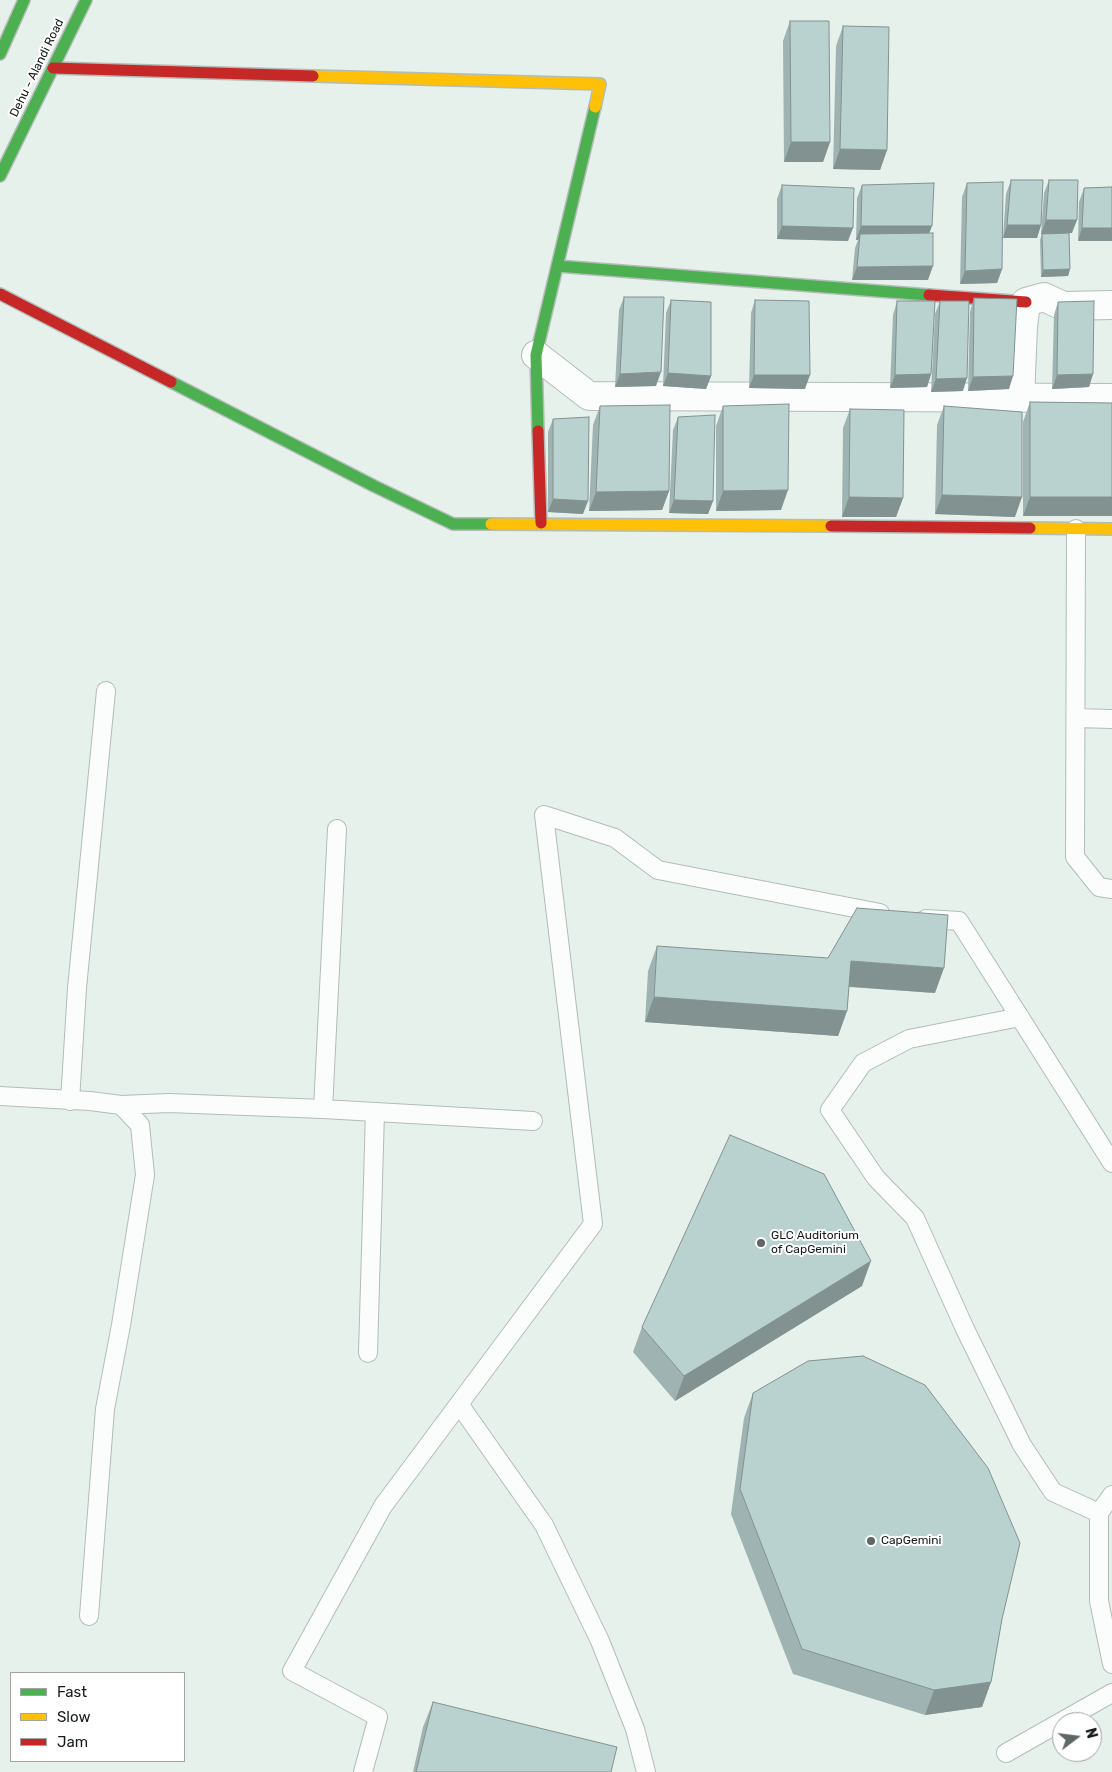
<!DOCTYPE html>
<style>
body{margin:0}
#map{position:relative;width:1112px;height:1772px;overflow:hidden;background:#e6f1ec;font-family:Rubik,sans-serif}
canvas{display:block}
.legend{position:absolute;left:10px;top:1672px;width:175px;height:90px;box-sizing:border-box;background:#fff;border:1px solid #a1a4a3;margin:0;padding:6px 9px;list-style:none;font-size:15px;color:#151c19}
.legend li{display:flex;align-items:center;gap:10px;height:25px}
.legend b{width:25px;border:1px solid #a1a4a3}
.north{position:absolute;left:1052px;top:1712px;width:50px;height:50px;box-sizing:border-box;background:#fff;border:1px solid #a1a4a3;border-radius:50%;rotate:75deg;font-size:14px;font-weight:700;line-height:20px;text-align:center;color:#151c19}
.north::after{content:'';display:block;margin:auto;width:18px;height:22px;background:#5e6763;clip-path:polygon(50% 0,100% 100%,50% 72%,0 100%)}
</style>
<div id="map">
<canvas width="1112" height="1772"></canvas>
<ul class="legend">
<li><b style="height:6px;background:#4caf50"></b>Fast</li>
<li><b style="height:6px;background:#ffc107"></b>Slow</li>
<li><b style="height:6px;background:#c62828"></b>Jam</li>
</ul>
<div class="north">N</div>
</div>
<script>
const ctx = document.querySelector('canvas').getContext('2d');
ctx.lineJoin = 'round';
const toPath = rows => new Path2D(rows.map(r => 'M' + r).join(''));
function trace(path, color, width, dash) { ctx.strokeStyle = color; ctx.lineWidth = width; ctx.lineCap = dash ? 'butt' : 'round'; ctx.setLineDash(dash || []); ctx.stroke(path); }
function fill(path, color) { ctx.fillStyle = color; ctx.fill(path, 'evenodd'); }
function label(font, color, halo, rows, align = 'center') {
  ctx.font = font + ' Rubik,sans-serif'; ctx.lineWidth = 4; ctx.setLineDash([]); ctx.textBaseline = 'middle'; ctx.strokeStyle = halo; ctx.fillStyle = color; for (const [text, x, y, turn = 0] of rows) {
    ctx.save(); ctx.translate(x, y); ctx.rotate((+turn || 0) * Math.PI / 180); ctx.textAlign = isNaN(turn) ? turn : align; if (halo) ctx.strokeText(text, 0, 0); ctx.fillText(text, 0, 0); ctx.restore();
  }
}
const lane = toPath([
 [1076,529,1075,857,1099,887,1112,889],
 [1076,718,1112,719],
 [926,919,959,921,1112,1163],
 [1020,1017,909,1039,863,1063,830,1110,876,1178,915,1218,965,1329,1022,1445,1053,1492,1099,1513],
 [0,1096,90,1101,121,1105,140,1125,145,1175,121,1325,105,1409,89,1616],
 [70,1101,77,988,106,691],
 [121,1105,169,1103,323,1109,533,1121],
 [323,1109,337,829],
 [368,1353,375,1112],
 [459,1404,544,1525,600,1641,635,1729,646,1772],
 [1112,1495,1099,1513,1099,1601,1112,1664],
 [1006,1753,1112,1693],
 [363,1772,378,1717,292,1671,383,1506,593,1224,544,815,615,838,658,870,880,913]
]);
const street = toPath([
 [536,355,589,396,1112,398],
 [1020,398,1023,327,1026,302,1044,297,1063,306,1112,305]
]);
const fast = toPath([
 [0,54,24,0],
 [0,176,86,0],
 [557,266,929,295],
 [171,382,374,486,453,524,491,524],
 [538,431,536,355,595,107]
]);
const slow = toPath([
 [313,76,600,84,595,107],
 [491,524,831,526],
 [1030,528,1112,529]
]);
const jam = toPath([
 [53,68,313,76],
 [0,294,171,382],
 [929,295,1026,302],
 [538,431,541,523],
 [831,526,1030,528]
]);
trace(lane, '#b3bcb8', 20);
trace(street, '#b3bcb8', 30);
trace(fast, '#b3bcb8', 14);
trace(slow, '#b3bcb8', 14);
trace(jam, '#b3bcb8', 14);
trace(lane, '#fbfdfc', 18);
trace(street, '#fbfdfc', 28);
trace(fast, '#4caf50', 11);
trace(slow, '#ffc107', 11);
trace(jam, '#c62828', 11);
fill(toPath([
 [790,21,830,142,823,162,784,162,783,41],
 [843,26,887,150,880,170,833,169,836,46],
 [1011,180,1041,225,1037,238,1003,238,1006,194],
 [1049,180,1072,233,1069,233,1070,269,1068,276,1041,277,1040,240,1042,234,1045,234,1041,234,1044,193],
 [967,183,1002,269,997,283,960,284,962,197],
 [782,185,848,241,777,239,777,199],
 [862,185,929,233,928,280,852,280,855,248,858,240,856,240,857,198],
 [1112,187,1078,241,1079,202,1084,188],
 [624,297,656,386,615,387,619,310],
 [974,298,1009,389,968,391,970,312],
 [671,300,711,376,706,389,663,386,666,313],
 [755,300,805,389,749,388,751,313],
 [897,301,931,374,927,387,890,388,893,315],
 [940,301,963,391,931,392,935,314],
 [1058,302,1093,374,1089,387,1052,389,1054,315],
 [1030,402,1112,403,1023,516,1023,422],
 [600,406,669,491,662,510,589,511,593,425],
 [723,406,781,510,716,511,716,426],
 [944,406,1015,517,935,514,937,425],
 [850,409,903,498,896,517,842,517,843,428],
 [678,417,713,501,708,514,669,513,673,430],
 [553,419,583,514,548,512,548,432],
 [657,946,935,993,849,987,847,1011,838,1036,645,1022,648,971],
 [862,1286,675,1401,633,1352,642,1327],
 [753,1393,1002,1619,991,1682,982,1707,925,1715,793,1674,731,1514,744,1418],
 [433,1702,611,1772,413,1772,423,1727]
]), '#9fb4b2');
fill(toPath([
 [791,142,830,142,823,162,784,162],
 [840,149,887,150,880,170,833,169],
 [1046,220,1077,220,1072,233,1041,234],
 [1007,225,1041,225,1037,238,1003,238],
 [782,226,853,228,848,241,777,239],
 [861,226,932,226,927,239,860,234,858,240,856,240],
 [1082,228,1112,228,1112,241,1078,241],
 [933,266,928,280,852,280,857,267],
 [1002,269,997,283,960,284,965,271],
 [1070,269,1068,276,1041,277,1043,270],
 [661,372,656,386,615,387,620,374],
 [668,373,711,376,706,389,663,386],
 [931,374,927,387,890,388,895,375],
 [1093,374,1089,387,1052,389,1057,375],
 [754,375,810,375,805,389,749,388],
 [1013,376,1009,389,968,391,973,377],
 [967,378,963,391,931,392,936,379],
 [788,490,781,510,716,511,723,491],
 [669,491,662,510,589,511,596,492],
 [942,495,1022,497,1015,517,935,514],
 [849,497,903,498,896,517,842,517],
 [1030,497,1112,497,1112,516,1023,516],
 [553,499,588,501,583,514,548,512],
 [674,500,713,501,708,514,669,513],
 [851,961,944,968,935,993,841,986],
 [654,997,847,1011,838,1036,645,1022],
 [871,1261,862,1286,675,1401,684,1376],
 [991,1682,982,1707,925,1715,934,1690]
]), '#829291');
const building = toPath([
 [790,21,829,21,830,142,791,142,790,21],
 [843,26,889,27,887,150,840,149,843,26],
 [1011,180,1043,180,1041,225,1007,225,1011,180],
 [1049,180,1078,180,1077,220,1046,220,1049,180],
 [1003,182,1002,269,965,271,967,183,1003,182],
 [934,183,932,226,861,226,862,185,934,183],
 [782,185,854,188,853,228,782,226,782,185],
 [1112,187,1112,228,1082,228,1084,188,1112,187],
 [933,233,933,266,857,267,860,234,933,233],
 [1069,233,1070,269,1043,270,1042,234,1069,233],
 [624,297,664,297,661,372,620,374,624,297],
 [974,298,1017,299,1013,376,973,377,974,298],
 [671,300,711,302,711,376,668,373,671,300],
 [755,300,809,301,810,375,754,375,755,300],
 [897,301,935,301,931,374,895,375,897,301],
 [940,301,969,301,967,378,936,379,940,301],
 [1094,301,1093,374,1057,375,1058,302,1094,301],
 [1030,402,1112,403,1112,497,1030,497,1030,402],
 [789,404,788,490,723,491,723,406,789,404],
 [670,405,669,491,596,492,600,406,670,405],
 [944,406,1022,412,1022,497,942,495,944,406],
 [850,409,904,410,903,498,849,497,850,409],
 [715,415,713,501,674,500,678,417,715,415],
 [589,417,588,501,553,499,553,419,589,417],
 [857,908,948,915,944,968,851,961,847,1011,654,997,657,946,828,958,857,908],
 [730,1135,824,1174,871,1261,684,1376,642,1327,730,1135],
 [863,1356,925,1385,988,1468,1020,1543,1002,1619,991,1682,934,1690,802,1649,740,1489,753,1393,808,1361,863,1356],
 [433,1702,617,1747,611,1772,416,1772,433,1702]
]);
fill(building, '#b9d1cf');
trace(building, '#829291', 1);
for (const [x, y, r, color] of [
 [761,1243,5,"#5e6763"],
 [871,1541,5,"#5e6763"]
]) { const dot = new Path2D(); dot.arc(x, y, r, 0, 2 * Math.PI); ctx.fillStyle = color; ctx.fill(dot); trace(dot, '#fff', 2); }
label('12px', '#151c19', '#fff', [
 ["Dehu - Alandi Road",37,68,-64]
]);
label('12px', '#151c19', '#fff', [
 ["GLC Auditorium",771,1236],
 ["of CapGemini",771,1250],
 ["CapGemini",881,1541]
], 'left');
</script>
